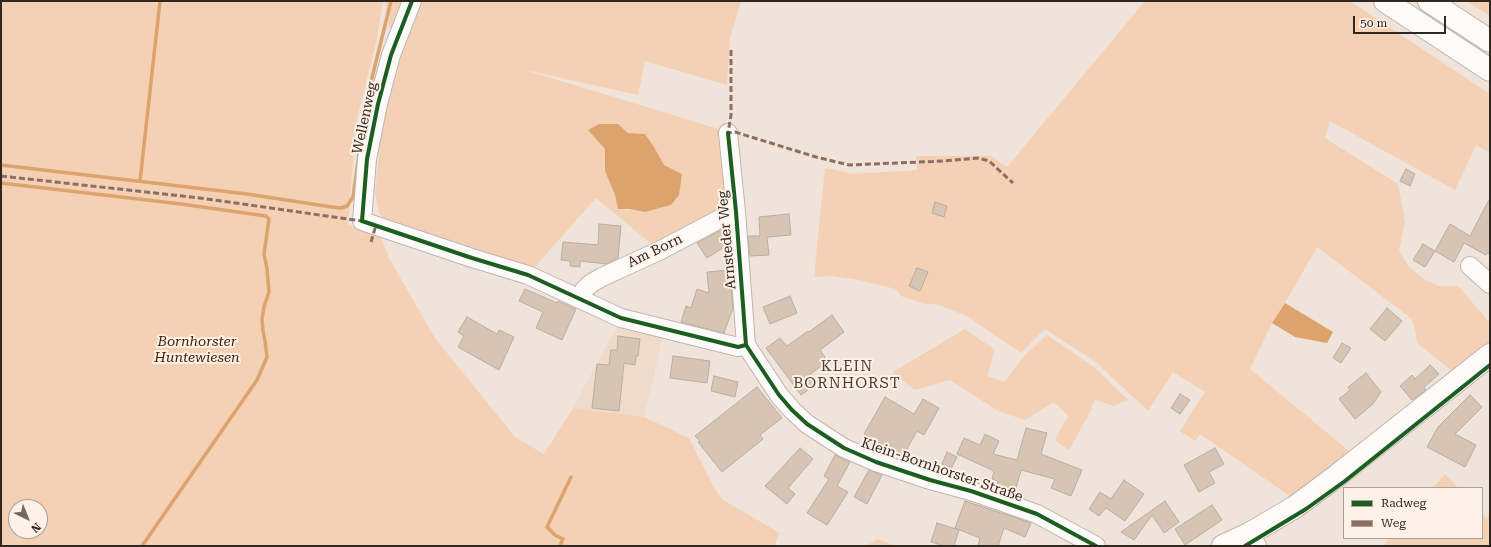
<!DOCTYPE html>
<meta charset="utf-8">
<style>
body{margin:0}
#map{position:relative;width:1491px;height:547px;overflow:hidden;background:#efe3da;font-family:"Roboto Serif",serif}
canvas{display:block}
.frame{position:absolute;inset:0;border:2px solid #2f2720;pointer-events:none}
.legend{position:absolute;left:1343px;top:487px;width:140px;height:52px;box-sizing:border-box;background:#fef1e7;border:1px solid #aba097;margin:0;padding:5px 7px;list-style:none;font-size:12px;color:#2f2720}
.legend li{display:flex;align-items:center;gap:8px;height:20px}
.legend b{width:20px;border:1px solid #aba097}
.north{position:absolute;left:8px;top:499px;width:40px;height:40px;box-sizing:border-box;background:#fef1e7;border:1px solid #aba097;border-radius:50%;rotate:137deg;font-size:11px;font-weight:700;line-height:16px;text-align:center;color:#2f2720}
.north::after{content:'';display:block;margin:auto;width:14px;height:18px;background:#726961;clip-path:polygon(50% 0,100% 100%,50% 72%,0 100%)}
.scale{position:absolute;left:1353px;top:16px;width:93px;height:18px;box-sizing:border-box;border:2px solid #2f2720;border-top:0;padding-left:5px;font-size:12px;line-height:14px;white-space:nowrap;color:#2f2720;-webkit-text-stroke:3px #fef1e7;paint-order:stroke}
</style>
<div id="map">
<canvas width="1491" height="547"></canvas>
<div class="frame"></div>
<ul class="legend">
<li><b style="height:5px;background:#1b5e20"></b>Radweg</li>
<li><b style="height:5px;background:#8d6e63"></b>Weg</li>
</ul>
<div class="north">N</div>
<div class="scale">50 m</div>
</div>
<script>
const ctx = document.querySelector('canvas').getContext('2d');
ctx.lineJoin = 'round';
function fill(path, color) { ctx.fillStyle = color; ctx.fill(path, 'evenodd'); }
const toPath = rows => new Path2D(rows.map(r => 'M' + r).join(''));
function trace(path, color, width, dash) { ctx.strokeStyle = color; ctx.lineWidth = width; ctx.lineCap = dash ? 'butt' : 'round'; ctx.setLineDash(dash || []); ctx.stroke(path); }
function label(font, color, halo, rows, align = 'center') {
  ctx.font = font + ' "Roboto Serif",serif'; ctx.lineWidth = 4; ctx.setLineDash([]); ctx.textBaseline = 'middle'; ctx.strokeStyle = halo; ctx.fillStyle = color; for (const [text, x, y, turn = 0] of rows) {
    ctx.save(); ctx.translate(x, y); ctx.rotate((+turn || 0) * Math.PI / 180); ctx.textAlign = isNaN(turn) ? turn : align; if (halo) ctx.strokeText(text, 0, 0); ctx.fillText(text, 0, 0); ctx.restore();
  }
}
fill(toPath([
 [618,324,663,335,644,417,573,408]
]), '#f0dbcb');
fill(toPath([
 [1,1,383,1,377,39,356,123,348,225,378,232,391,262,435,338,515,437,544,454,573,408,644,417,689,438,714,488,723,500,780,533,774,546,1,546],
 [16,507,40,507,40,531,16,531],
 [385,1,405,1,394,29,389,27],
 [419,1,741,1,730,38,727,85,645,61,638,95,522,69,725,131,731,209,655,247,596,198,530,272,386,222,379,213,375,192,382,124,398,64],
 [618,124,628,133,645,134,654,147,664,165,682,174,671,205,645,212,618,209,615,195,605,171,605,149,588,130],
 [1145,1,1350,1,1490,94,1490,153,1476,145,1455,190,1330,121,1325,138,1398,184,1405,222,1399,250,1408,266,1422,278,1439,286,1458,286,1490,323,1490,346,1456,374,1418,344,1412,319,1317,247,1285,303,1272,323,1250,369,1354,455,1294,499,1200,434,1195,441,1180,431,1205,392,1173,372,1148,411,1096,362,1045,329,1021,353,967,316,936,304,925,304,901,296,896,289,854,279,831,276,814,277,825,168,853,174,917,170,916,156,991,156,1007,167],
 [1466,1,1490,1,1490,16],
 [965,329,995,350,987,376,1005,382,1023,357,1047,335,1094,367,1128,400,1114,406,1095,400,1089,414,1069,450,1055,440,1068,416,1054,402,1025,420,998,411,950,380,914,390,893,372],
 [1445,474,1458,488,1433,488],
 [1482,513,1486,518,1490,514,1490,546,1383,546,1390,538,1482,538],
 [878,539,895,546,866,546]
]), '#f4d1b4');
fill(toPath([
 [599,124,618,124,628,133,645,134,654,147,664,165,682,174,679,195,671,205,645,212,629,209,618,209,615,195,605,171,605,149,588,130],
 [1285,303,1333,332,1327,343,1295,337,1272,323]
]), '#dca36d');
trace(toPath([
 [1,165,247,194,332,207,341,208,347,206,353,197,367,98,391,1],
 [140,181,160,1],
 [1,183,181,204,266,216,269,219,264,254,267,269,269,292,264,307,262,319,263,331,265,341,267,357,257,380,142,546],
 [560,546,563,539,555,535,547,527,571,477]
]), '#dca36d', 3.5);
const building = toPath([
 [1406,169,1415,174,1410,186,1400,181,1406,169],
 [1490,198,1490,254,1487,253,1486,255,1464,243,1454,262,1435,251,1450,224,1470,236,1490,198],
 [935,202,947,206,944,217,932,213,935,202],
 [789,214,791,235,767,237,769,255,750,256,748,236,760,236,759,217,789,214],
 [599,224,621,226,618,258,606,264,580,261,580,267,570,266,570,261,561,260,563,242,598,245,599,224],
 [725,228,727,232,728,245,707,258,697,243,725,228],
 [1423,244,1435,251,1425,267,1413,260,1423,244],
 [917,268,928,272,920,291,909,286,917,268],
 [730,270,733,308,724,333,681,322,686,306,691,308,697,289,709,293,707,272,730,270],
 [525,289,557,303,558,301,576,309,562,340,536,328,543,312,519,301,525,289],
 [790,296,797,313,770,324,763,307,790,296],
 [1387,308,1402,321,1385,341,1370,329,1387,308],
 [832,315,844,332,820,350,825,357,821,361,824,364,808,376,815,385,801,395,766,348,780,338,787,346,808,331,809,332,832,315],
 [467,317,497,334,499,330,514,337,499,370,458,347,464,336,458,332,467,317],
 [618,336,640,339,638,356,636,356,635,365,624,363,619,411,592,408,597,364,609,365,611,350,617,350,618,336],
 [1342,343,1351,348,1341,363,1333,358,1342,343],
 [673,356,710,361,707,383,670,378,673,356],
 [1430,365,1439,374,1424,387,1426,390,1412,400,1400,386,1412,375,1415,379,1430,365],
 [1366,373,1381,392,1373,404,1355,419,1339,399,1350,390,1348,387,1366,373],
 [714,376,738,382,735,397,711,391,714,376],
 [757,387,782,418,760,435,763,439,722,472,698,442,700,441,695,436,757,387],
 [1180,394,1190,400,1180,414,1171,408,1180,394],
 [1470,395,1482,407,1455,434,1476,445,1465,467,1427,447,1438,427,1470,395],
 [885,397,914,414,923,399,939,408,924,435,917,431,903,456,864,434,885,397],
 [1026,428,1047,433,1041,454,1082,470,1071,496,1051,488,1055,479,1021,470,1014,495,996,488,998,481,992,479,994,471,957,454,964,438,980,445,985,434,999,441,993,454,1017,460,1026,428],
 [800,448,813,459,788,488,795,494,787,504,765,486,800,448],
 [1215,448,1224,464,1209,472,1215,483,1199,492,1184,465,1215,448],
 [947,452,957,457,951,469,942,464,947,452],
 [835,455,850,462,837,486,848,492,827,525,807,513,829,479,824,476,835,455],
 [869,470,882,475,867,504,854,497,869,470],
 [1124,480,1144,494,1125,521,1106,508,1099,516,1089,509,1100,492,1111,499,1124,480],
 [965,501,1031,523,1025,537,1004,528,998,546,978,546,980,538,955,528,965,501],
 [1165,501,1179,522,1164,533,1152,515,1134,540,1121,532,1165,501],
 [1212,505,1222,520,1185,545,1175,529,1212,505],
 [937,523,959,530,954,546,945,546,931,542,937,523]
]);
fill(building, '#d8c4b2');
trace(building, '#b7aea6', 1);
const minor = toPath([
 [412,1,391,55,378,104,367,159,362,221,472,258,528,275,621,318,738,347,746,345],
 [728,133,736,212,746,345,779,395,792,410,807,424,844,448,876,462,930,480,971,491,1037,514,1096,546],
 [1470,266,1490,284],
 [580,298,584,290,590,284,602,277,659,251,731,213,736,212],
 [1249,534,1257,546]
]);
const major = toPath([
 [1223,546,1249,534,1295,507,1338,475,1490,355]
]);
const highway = toPath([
 [1385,1,1490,70],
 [1429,1,1490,41]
]);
trace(minor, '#beb5ad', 20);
trace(major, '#beb5ad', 24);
trace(highway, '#beb5ad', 24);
trace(minor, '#fdfbf9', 18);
trace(major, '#fdfbf9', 22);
trace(highway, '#fdfbf9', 22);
trace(toPath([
 [731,50,731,115,728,133,735,132,816,157,849,165,944,161,978,158,989,161,1013,183],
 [1,176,200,198,362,221],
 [371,242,376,225]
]), '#8d6e63', 3, [6, 3]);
trace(toPath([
 [412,1,391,55,378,104,367,159,362,221,472,258,528,275,621,318,738,347,746,345],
 [728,133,736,212,746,345,779,395,792,410,807,424,844,448,876,462,930,480,971,491,1037,514,1096,546],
 [1245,546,1306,509,1345,481,1490,365]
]), '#1b5e20', 4);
label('14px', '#2f2720', '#fef1e7', [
 ["Wellenweg",365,118,-78],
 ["Arnsteder Weg",727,240,-95],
 ["Am Born",655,251,-26],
 ["Klein-Bornhorster Straße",942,470,19]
]);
label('italic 14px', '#422304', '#fef1e7', [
 ["Bornhorster",197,342],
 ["Huntewiesen",197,358]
]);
ctx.letterSpacing = '1px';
label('15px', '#503f31', '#fef1e7', [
 ["KLEIN",847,367],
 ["BORNHORST",847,384]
]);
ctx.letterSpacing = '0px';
</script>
